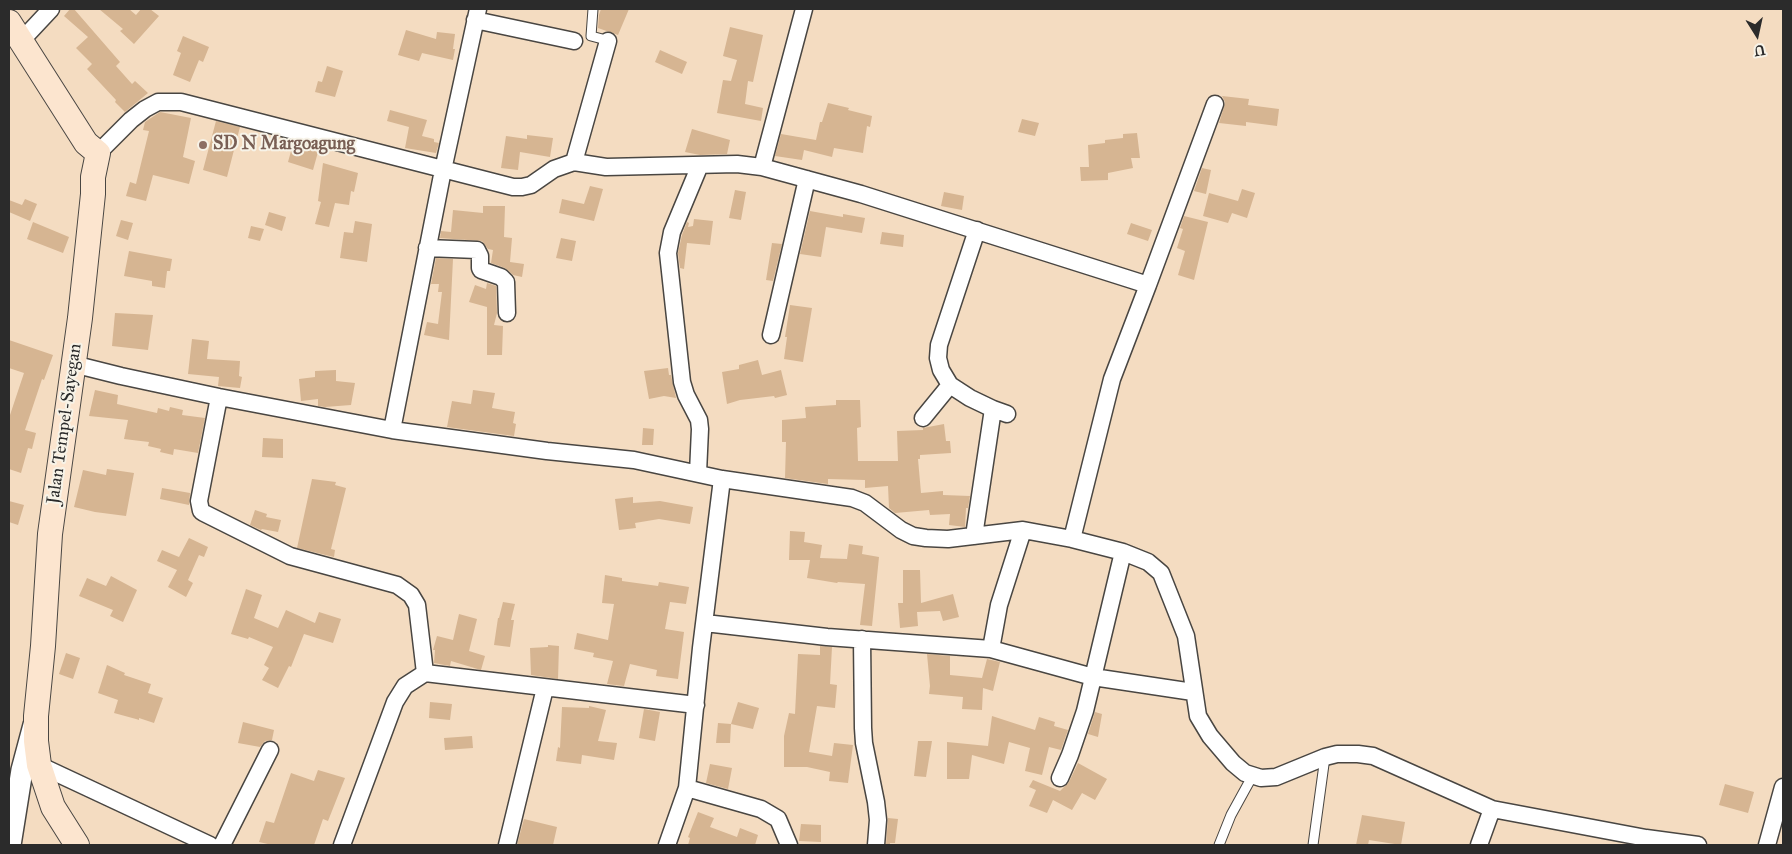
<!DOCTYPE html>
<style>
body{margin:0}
#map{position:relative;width:1792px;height:854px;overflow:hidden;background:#f4dcc1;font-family:"IM FELL Great Primer",serif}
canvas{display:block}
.frame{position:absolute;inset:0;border:10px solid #2b2b2b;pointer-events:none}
.north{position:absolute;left:1732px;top:10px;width:50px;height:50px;-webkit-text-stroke:4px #f7f3e8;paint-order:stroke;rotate:170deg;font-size:14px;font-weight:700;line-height:20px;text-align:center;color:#2b2b2b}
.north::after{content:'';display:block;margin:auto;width:18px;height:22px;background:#2b2b2b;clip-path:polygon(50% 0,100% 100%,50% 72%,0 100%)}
</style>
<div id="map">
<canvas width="1792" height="854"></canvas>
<div class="frame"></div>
<div class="north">U</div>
</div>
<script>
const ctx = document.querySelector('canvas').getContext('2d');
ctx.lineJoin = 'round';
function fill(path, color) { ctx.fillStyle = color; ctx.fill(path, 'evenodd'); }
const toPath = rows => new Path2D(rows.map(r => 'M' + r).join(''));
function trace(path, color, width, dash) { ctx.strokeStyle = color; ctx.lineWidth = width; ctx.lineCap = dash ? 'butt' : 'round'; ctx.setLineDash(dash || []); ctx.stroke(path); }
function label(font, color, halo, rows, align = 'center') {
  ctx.font = font + ' "IM FELL Great Primer",serif'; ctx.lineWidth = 4; ctx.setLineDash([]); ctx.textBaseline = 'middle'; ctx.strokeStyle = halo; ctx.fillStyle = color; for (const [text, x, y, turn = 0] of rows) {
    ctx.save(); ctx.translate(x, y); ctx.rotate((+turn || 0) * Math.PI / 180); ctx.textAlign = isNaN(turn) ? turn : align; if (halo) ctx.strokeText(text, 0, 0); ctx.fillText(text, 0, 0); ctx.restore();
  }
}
fill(toPath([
 [70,9,74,9,120,62,116,66,132,84,135,81,148,93,125,112,115,102,116,100,87,69,92,64,76,48,88,37,64,16],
 [99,9,129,9,136,15,141,9,150,9,159,16,134,44,120,31,123,29],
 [601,9,629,9,618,35,598,28,599,15],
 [730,27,763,35,753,82,748,81,745,104,763,108,761,121,717,113,723,80,731,81,737,60,723,56],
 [406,30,436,39,437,32,455,34,453,49,455,49,453,60,422,53,419,61,398,55],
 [183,36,209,47,203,62,199,60,190,82,173,75,181,53,177,51],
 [660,50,687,62,682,74,655,62],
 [327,66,343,71,335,97,315,92,318,81,322,82],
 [1222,96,1249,99,1248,105,1279,109,1277,126,1246,122,1246,126,1219,123,1224,107,1225,102],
 [828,103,849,108,848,110,872,116,870,127,867,126,863,153,834,148,832,157,804,150,802,160,775,156,781,134,816,140,820,122,822,122],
 [390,110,427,120,422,136,434,139,434,142,439,143,436,153,405,148,409,127,387,121],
 [160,112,191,118,183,157,195,161,189,184,153,175,146,201,126,196,130,182,136,184,149,131,143,130,145,122],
 [1022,119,1039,123,1035,136,1018,132],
 [216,121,240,127,227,177,203,170],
 [692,129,730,140,727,154,700,155,685,152],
 [1137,133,1140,158,1131,158,1133,168,1108,173,1108,180,1081,181,1080,167,1089,167,1088,145,1105,143,1105,140,1123,138,1123,134],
 [527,135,553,138,550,157,520,152,518,170,501,168,506,136,527,139],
 [293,144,318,152,313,170,288,162],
 [323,163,358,173,354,192,351,191,349,205,335,203,329,227,315,224,321,202,318,201],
 [1202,168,1211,170,1206,194,1194,191],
 [590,186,603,189,594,221,559,213,562,199,584,204],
 [1242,189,1255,193,1247,218,1232,213,1228,223,1203,216,1209,193,1238,201],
 [735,190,746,192,741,220,729,218],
 [944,192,964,196,962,210,941,206],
 [25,199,37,204,30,221,9,212,9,200,22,205],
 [483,206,505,206,504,237,512,238,510,262,524,264,522,277,513,275,505,268,491,263,493,250,488,249,482,241,440,238,441,231,451,232,453,210,483,213],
 [810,211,843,217,843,214,865,218,862,233,826,227,821,257,800,254],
 [269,212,286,217,282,231,265,225],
 [1184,216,1208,222,1194,280,1178,275,1185,251,1177,248,1183,229,1180,228],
 [694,219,713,221,710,245,687,243,684,269,680,268,678,253,682,235,687,222,689,223,688,227,693,226],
 [121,220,133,223,128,240,116,236],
 [355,221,372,224,367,262,340,258,344,232,353,233],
 [33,222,69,237,63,253,27,239],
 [1131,223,1152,230,1148,241,1127,234],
 [251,226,264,229,260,241,248,238],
 [882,232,904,235,903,247,880,244],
 [561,238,576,241,572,261,556,258],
 [772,243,782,244,773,281,766,280],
 [129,251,172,259,170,271,167,271,165,288,152,286,152,281,124,276],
 [436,258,453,259,449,340,424,335,427,322,438,324,442,292,438,292,439,284,431,284],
 [487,283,496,286,497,313,494,325,503,326,502,355,487,355,487,307,469,302,475,285,486,289],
 [790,305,812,308,803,362,784,359,787,337,785,337],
 [115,313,153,315,148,350,112,346],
 [192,339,209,341,207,359,240,361,239,376,242,377,240,388,218,386,219,377,188,374],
 [9,340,53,355,44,380,42,379,25,430,36,433,32,449,28,448,21,473,9,469,9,418,24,373,9,368],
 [758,360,762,375,781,370,787,395,775,398,774,396,740,400,727,404,722,372,739,369,739,365],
 [668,368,669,375,671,375,676,398,664,396,649,399,644,371],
 [336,370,336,381,355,383,351,405,325,407,318,406,318,399,301,401,299,379,315,377,315,371],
 [95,390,118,395,117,404,157,413,158,408,169,411,170,407,183,410,182,415,205,418,198,453,174,449,173,455,160,452,161,449,148,446,149,442,124,439,128,420,89,416],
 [473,390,495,393,492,408,515,412,513,423,516,424,514,436,447,427,452,401,471,404],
 [836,400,860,400,861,427,857,428,858,461,898,461,897,431,923,430,923,428,944,424,946,441,950,441,951,453,920,455,920,459,918,459,921,493,943,491,943,495,970,496,968,508,966,508,965,527,949,525,950,514,930,515,929,510,895,513,889,508,888,486,865,488,865,480,828,479,828,484,785,478,786,442,782,442,782,420,806,418,805,407,836,405],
 [643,428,654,429,653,445,642,445],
 [263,438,283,439,283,458,262,457],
 [107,469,134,473,126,516,95,512,74,507,83,470,106,475],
 [312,479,336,482,335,485,346,488,331,549,335,550,334,557,297,548],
 [162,488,190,493,189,505,160,499],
 [633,497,633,503,660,501,693,507,690,524,659,519,635,523,636,528,619,530,615,499],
 [9,501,24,505,18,525,9,522],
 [255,510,267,514,266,517,281,520,278,532,262,529,261,530,250,525],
 [790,531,805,532,804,542,822,545,820,558,847,559,849,544,863,546,862,554,879,557,872,626,860,625,865,584,838,582,837,583,807,578,810,560,789,560],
 [189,538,208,547,204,557,199,555,188,580,193,583,186,597,168,587,177,570,157,561,162,550,179,557],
 [903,570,920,570,921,603,953,594,959,617,943,621,940,611,917,612,918,626,900,628,898,603,903,603],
 [605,575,622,578,622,581,658,586,659,582,689,587,686,604,670,602,665,629,684,632,678,679,656,676,657,670,630,664,624,686,607,684,613,661,593,657,594,653,574,649,577,633,608,640,614,604,602,603],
 [111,576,137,590,123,622,110,616,113,610,79,596,87,578,106,586],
 [246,589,262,595,254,618,278,628,286,610,315,623,319,612,341,619,333,643,304,634,291,667,289,666,278,688,262,680,269,668,264,665,273,647,249,637,248,639,231,634],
 [503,602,515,604,511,620,514,620,510,647,494,645,498,618,499,618],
 [459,614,477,619,469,651,485,656,481,670,451,661,450,666,434,663,435,650,433,650,437,636,453,640],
 [548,645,559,646,558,679,531,675,530,648,548,647],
 [820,646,832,647,830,684,837,685,835,708,817,706,809,752,832,756,834,743,853,745,848,783,829,781,830,772,807,767,784,767,784,736,789,713,795,714,798,654,820,655],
 [66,653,80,658,73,679,59,674],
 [927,654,950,656,950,675,982,678,987,659,1000,662,993,691,983,688,982,710,962,709,963,697,929,694,930,686],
 [107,665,125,673,124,675,151,684,148,693,163,698,154,723,139,718,139,720,136,719,114,713,118,700,98,693],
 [430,702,452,704,450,720,429,718],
 [738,702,759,708,753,729,731,724],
 [589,706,606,710,598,741,617,743,614,760,582,755,581,764,556,761,558,747,560,748,562,707,589,708],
 [644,709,660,712,655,741,639,738],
 [1095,712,1102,714,1098,737,1088,734],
 [992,716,1035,730,1039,717,1055,722,1054,726,1068,730,1061,750,1049,747,1042,775,1025,771,1030,748,1009,742,1004,764,972,755,969,779,947,779,947,742,988,746],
 [243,722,274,730,272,740,265,741,260,747,238,743],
 [718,723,731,724,730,743,716,743],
 [472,736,473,748,445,750,444,738],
 [918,741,932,741,926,777,914,776],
 [1078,763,1107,779,1095,800,1082,793,1072,810,1053,800,1047,813,1029,806,1036,790,1029,787,1033,780,1060,791,1069,782],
 [710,764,732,768,728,789,706,783],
 [318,770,345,778,328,821,323,819,314,845,272,845,259,842,266,821,274,823,291,773,314,781],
 [1725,784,1754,792,1748,813,1719,805],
 [698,812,714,818,710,827,737,837,740,828,758,835,755,845,688,845,690,838,688,837],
 [1362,815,1405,822,1401,845,1369,840,1368,845,1356,845],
 [888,818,898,819,895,843,890,843,890,845,886,845],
 [524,819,557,827,553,845,517,845],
 [801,824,821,825,821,842,799,841]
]), '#d6b592');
const service = toPath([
 [593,9,591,36,610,41],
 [1219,845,1231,815,1253,775],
 [1313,845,1325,757]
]);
const minor = toPath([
 [804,9,762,167,861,194,1148,285,1112,379,1072,539],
 [475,20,574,41],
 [21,41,51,9],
 [98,153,131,120,145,109,158,102,181,102,513,187,522,187,531,185,554,169,574,162,606,167,737,164,762,167],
 [574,162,608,41],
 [427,248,477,250,480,256,480,268,481,270,501,277,506,282,507,313],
 [1148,285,1215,104],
 [771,335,807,179],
 [73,364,121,376,219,397,392,430,547,451,634,460,722,479,852,498,865,503,901,530,913,536,926,538,948,539,1023,530,1072,539,1123,552,1148,562,1161,573,1186,636,1198,716,1210,736,1233,763,1245,773,1261,778,1276,777,1325,757,1337,754,1358,754,1373,756,1492,809,1646,838,1698,845],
 [219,397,199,501,201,511,204,513,290,556,397,585,411,595,417,605,425,673],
 [993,409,1007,414],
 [923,418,950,385],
 [392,430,443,170,478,9],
 [698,473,700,429,699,420,686,395,682,382,668,253,672,232,700,165],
 [974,536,993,409,970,398,950,385,941,370,938,358,939,345,977,230],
 [705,623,827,637,991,649,1093,677,1193,692],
 [862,639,863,728,864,743,876,802,878,820,876,845],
 [991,649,999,605,1023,530],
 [39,765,210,845],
 [1060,778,1070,755,1085,711,1123,552],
 [687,788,761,809,778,819,789,845],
 [222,845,270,750],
 [342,845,395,702,405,686,425,673,696,705],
 [507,845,545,688],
 [667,845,687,788,701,648,722,479],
 [1479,845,1492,809],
 [1767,845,1783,787]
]);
const tertiary = toPath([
 [10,845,22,770,34,725]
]);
const secondary = toPath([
 [9,22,86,143,98,153,93,177,93,194,80,318,50,534,43,646,36,716,36,741,39,765,53,807,77,845]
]);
trace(service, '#494642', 11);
trace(minor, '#494642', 19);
trace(tertiary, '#494642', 24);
trace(secondary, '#494642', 26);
trace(service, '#fff', 9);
trace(minor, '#fff', 16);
trace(tertiary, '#fff', 21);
trace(secondary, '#fce5cf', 24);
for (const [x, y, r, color] of [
 [203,145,5,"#8d6e63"]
]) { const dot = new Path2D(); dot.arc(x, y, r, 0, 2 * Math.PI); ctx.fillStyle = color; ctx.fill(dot); trace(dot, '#f7f3e8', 2); }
label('bold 18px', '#785e54', '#f7f3e8', [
 ["SD N Margoagung",213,145]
], 'left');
label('18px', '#2b2b2b', '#f7f3e8', [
 ["Jalan Tempel-Sayegan",65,424,-82]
]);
</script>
